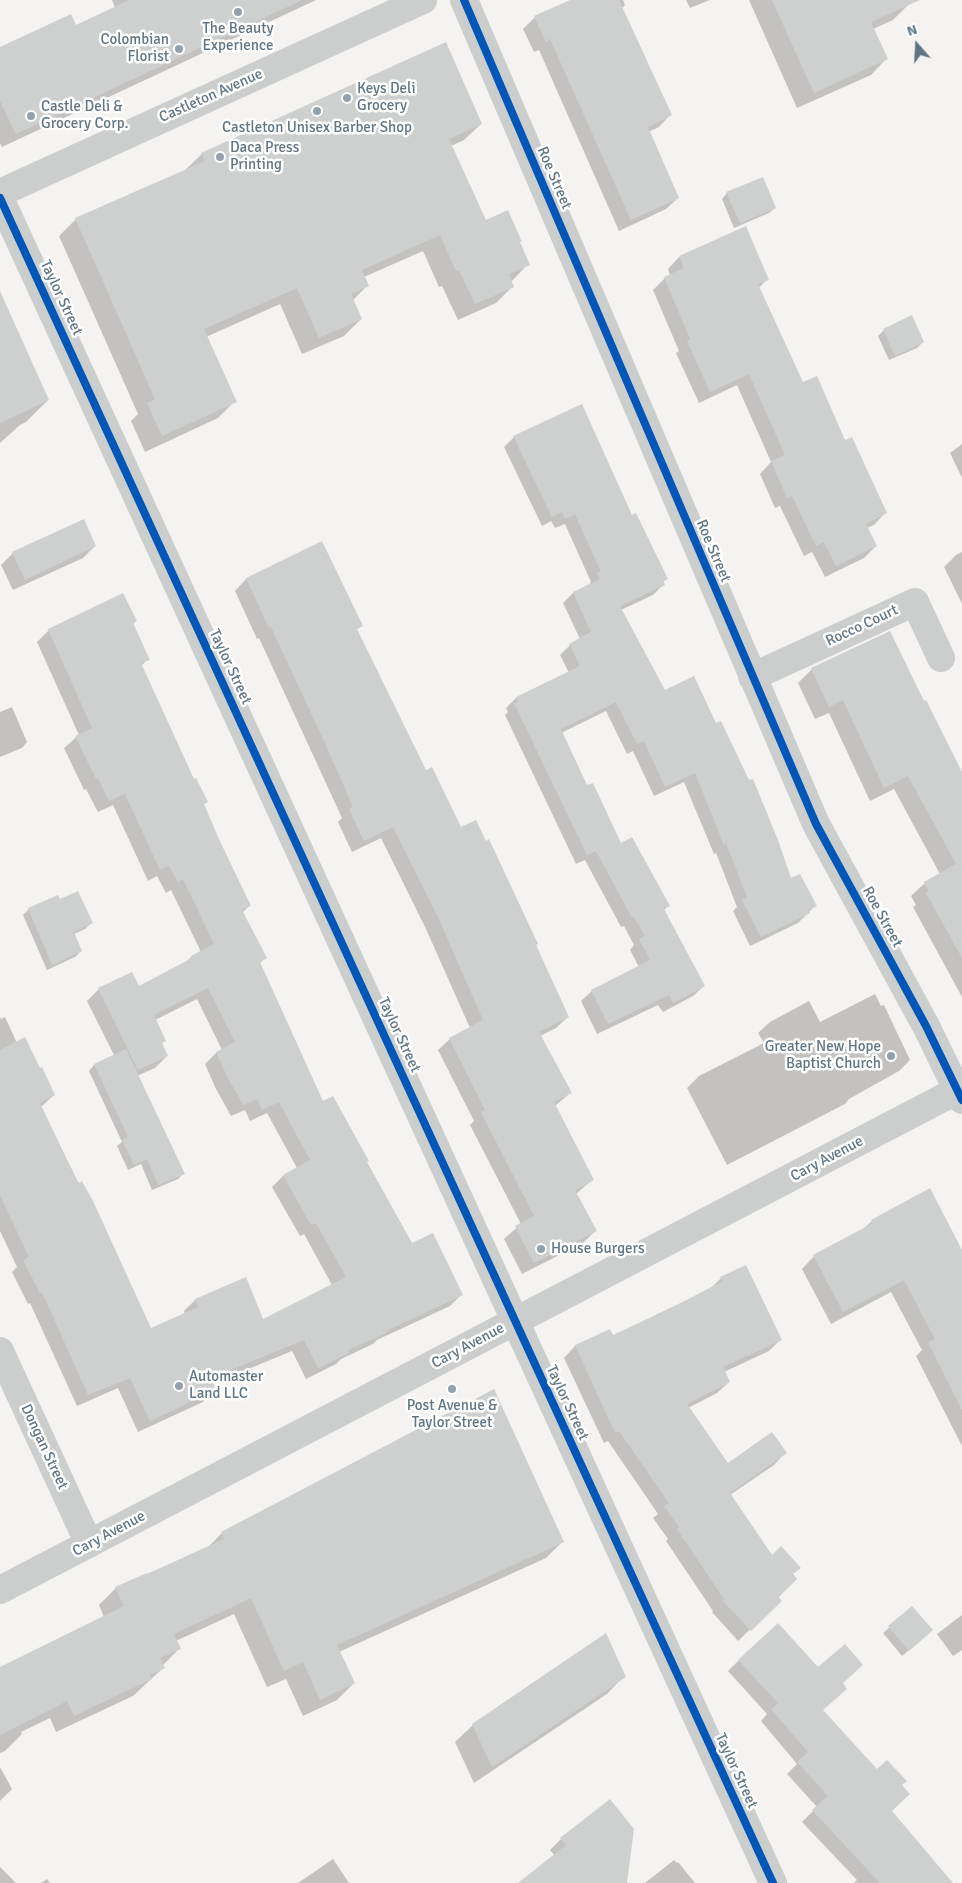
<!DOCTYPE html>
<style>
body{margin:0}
#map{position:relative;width:962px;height:1883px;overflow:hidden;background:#f4f3f1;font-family:Signika,sans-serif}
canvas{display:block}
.north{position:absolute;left:892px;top:20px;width:50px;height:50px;-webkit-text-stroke:4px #fff;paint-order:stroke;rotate:341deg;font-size:14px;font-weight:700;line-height:20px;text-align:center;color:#617583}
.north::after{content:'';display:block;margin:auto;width:18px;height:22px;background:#617583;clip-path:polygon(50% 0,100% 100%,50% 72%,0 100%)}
</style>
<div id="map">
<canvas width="962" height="1883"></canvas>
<div class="north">N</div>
</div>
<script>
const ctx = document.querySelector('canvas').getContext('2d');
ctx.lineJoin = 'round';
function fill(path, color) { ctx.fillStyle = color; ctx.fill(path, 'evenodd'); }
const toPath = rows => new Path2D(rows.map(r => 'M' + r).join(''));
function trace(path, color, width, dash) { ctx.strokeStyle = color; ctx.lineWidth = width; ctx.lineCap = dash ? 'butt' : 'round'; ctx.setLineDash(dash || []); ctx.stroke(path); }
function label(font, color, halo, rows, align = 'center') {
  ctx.font = font + ' Signika,sans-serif'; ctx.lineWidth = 5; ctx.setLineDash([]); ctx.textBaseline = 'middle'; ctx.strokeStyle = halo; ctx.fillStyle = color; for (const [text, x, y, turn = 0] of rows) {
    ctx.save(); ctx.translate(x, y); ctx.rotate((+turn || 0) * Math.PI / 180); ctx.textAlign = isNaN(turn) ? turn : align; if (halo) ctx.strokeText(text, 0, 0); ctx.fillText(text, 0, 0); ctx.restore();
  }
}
fill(toPath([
 [112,0,316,0,2,147,0,143,0,49,75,26,115,8],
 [573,0,623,0,625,5,622,8,670,115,659,127,648,132,678,198,666,209,619,231,539,50,534,52,523,29,535,17],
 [686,0,710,0,690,8],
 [749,0,907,0,909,4,893,20,873,29,887,58,871,75,797,108],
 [481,124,464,140,451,146,485,222,528,264,511,282,513,286,496,303,458,320,442,286,439,287,423,251,364,277,368,285,352,301,361,319,344,336,302,354,280,304,206,337,235,401,218,418,145,452,131,421,138,414,59,236,76,219,184,171,202,154],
 [727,193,775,208,769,213,734,228,722,199],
 [679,257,767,279,758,289,802,384,844,442,885,513,874,525,867,528,876,546,864,558,825,577,812,552,804,556,780,506,775,508,760,474,771,462,737,385,699,403,676,353,679,351,653,290,665,278,670,275,668,269],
 [0,294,48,400,26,422,20,425,0,443],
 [912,317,923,342,917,348,889,360,878,336,884,330],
 [514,437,631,516,666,579,662,583,663,585,653,595,621,610,664,692,791,880,815,906,798,923,750,946,733,911,737,907,716,853,714,854,684,782,654,796,633,751,627,754,606,711,561,733,586,787,621,844,668,906,663,911,704,986,693,996,663,1012,658,1005,597,1034,581,1001,592,991,639,967,630,950,634,945,624,926,621,927,585,860,576,864,505,715,508,712,506,708,516,698,569,673,560,655,570,645,580,639,563,603,573,593,588,586,591,582,565,524,555,528,551,521,542,526,504,447],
 [962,444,962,478,950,453],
 [322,543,361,626,356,630,425,772,535,945,568,1017,556,1028,540,1036,570,1093,555,1106,592,1180,576,1194,595,1231,583,1243,522,1274,504,1239,521,1224,470,1125,474,1121,438,1050,450,1039,470,1028,426,929,381,838,352,852,338,822,342,818,259,638,257,639,235,591,246,579],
 [95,546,83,558,13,590,1,565,13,553],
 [962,552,962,604,944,567,956,555],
 [136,621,132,625,148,659,141,666,194,781,206,802,203,805,217,838,250,905,242,913,265,958,259,964,323,1103,365,1162,412,1244,461,1295,450,1306,377,1340,373,1344,341,1359,336,1364,306,1379,292,1351,212,1384,215,1390,203,1402,138,1432,118,1388,77,1406,30,1303,28,1304,12,1272,17,1267,0,1231,0,1017,1,1019,5,1017,17,1043,54,1095,41,1107,151,1330,185,1314,184,1311,195,1300,262,1320,332,1285,304,1234,300,1236,272,1187,283,1176,297,1168,267,1113,250,1121,245,1110,231,1116,216,1089,205,1064,216,1053,222,1050,197,999,155,1020,164,1041,161,1044,167,1056,155,1068,137,1076,184,1173,178,1179,152,1190,141,1164,128,1170,117,1146,122,1142,89,1071,94,1065,114,1055,87,1001,99,989,138,988,184,964,191,957,201,952,171,890,166,893,157,876,148,881,113,805,98,812,86,789,84,790,64,748,79,735,37,642,49,630],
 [812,669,923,703,962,775,962,997,913,907,916,905,911,896,925,883,940,874,894,789,870,801,829,713,815,719,798,683],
 [12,707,27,742,22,748,0,757,0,712],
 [59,901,91,923,85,929,74,934,81,951,75,957,47,970,23,915,29,909],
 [875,994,881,1006,884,1005,910,1060,899,1071,849,1099,845,1104,727,1165,687,1088,699,1076,764,1043,758,1033,770,1022,809,1001,820,1022],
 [872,1221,962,1253,962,1446,916,1356,922,1350,891,1292,831,1324,802,1269,814,1256,862,1230],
 [721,1278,780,1340,769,1351,724,1372,729,1382,717,1393,688,1408,727,1465,785,1453,774,1465,730,1495,771,1556,792,1575,777,1597,780,1601,738,1641,712,1612,713,1611,666,1541,668,1539,653,1518,658,1514,608,1441,604,1443,564,1358,575,1346,610,1331,612,1336,710,1289],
 [222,1533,563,1541,546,1558,339,1652,354,1683,337,1700,303,1716,286,1679,267,1687,234,1614,176,1641,179,1649,162,1666,163,1668,133,1696,56,1732,50,1718,21,1732,22,1734,5,1751,0,1753,0,1669,104,1617,99,1605,116,1588,207,1548],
 [912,1608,926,1636,902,1656,883,1633],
 [962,1615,962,1650,953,1656,937,1634],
 [739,1660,818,1669,842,1684,822,1710,877,1770,900,1785,891,1812,939,1883,854,1883,857,1880,802,1822,817,1807,787,1774,797,1764,761,1721,767,1714,728,1671],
 [624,1676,607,1694,474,1783,455,1742,473,1725],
 [0,1767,12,1789,0,1801],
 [561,1839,626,1883,528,1883,555,1856,550,1850],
 [333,1859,349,1883,298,1883],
 [674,1860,677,1863,678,1862,695,1883,645,1883],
 [0,1867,16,1883,0,1883],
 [47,1879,50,1883,41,1883]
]), '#0003');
fill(toPath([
 [129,0,302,0,16,134,0,101,0,47,71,14,76,25],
 [570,0,619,0,672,115,648,127,679,198,631,220,550,39,546,42,534,16],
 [772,0,920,0,871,22,888,59,814,93],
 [446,42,482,124,449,139,486,220,508,210,522,242,520,242,530,265,509,274,514,287,475,304,459,270,456,271,440,235,362,270,369,286,351,294,362,319,319,338,297,288,204,329,237,402,162,436,147,403,155,399,75,218,205,161,201,153],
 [763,177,776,208,740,223,726,192],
 [746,226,769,280,758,284,803,382,817,376,845,440,852,437,887,513,866,524,877,546,836,566,824,542,816,546,792,496,787,498,771,461,785,455,749,374,710,392,687,341,690,339,664,277,684,268,679,256],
 [0,291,49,400,0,423],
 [912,315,924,342,895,356,883,329],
 [582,404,632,515,636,513,668,579,663,581,665,585,620,606,665,690,694,676,716,723,721,721,749,780,753,779,778,840,791,878,800,874,817,906,809,910,810,913,761,937,742,900,747,897,726,843,724,845,695,773,665,787,644,741,637,744,616,702,561,729,587,785,593,783,621,843,632,837,670,906,664,909,705,986,673,1003,669,995,608,1024,591,990,650,960,639,939,645,936,634,917,632,918,596,851,587,855,514,703,518,702,516,697,580,666,569,644,591,632,573,592,600,579,597,573,601,572,575,514,565,519,562,512,552,517,513,436],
 [84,519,96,546,25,580,12,552],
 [322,541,363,626,357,629,426,770,432,767,461,827,476,820,486,841,489,839,538,944,536,945,569,1017,539,1032,572,1093,554,1102,594,1180,575,1190,597,1231,534,1263,515,1226,534,1216,481,1112,485,1110,449,1038,483,1020,438,917,393,827,364,841,349,809,353,807,325,743,271,627,269,628,246,578],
 [123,593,137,621,133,623,150,660,141,663,194,779,196,778,208,802,204,804,218,837,251,906,242,910,267,958,260,962,323,1101,333,1096,369,1161,367,1162,412,1243,433,1233,463,1295,386,1331,386,1333,348,1350,349,1353,318,1368,304,1340,211,1378,216,1390,150,1421,130,1378,88,1395,42,1292,40,1293,23,1260,29,1257,0,1195,0,1050,25,1037,40,1068,42,1067,55,1095,40,1103,78,1183,82,1181,93,1201,151,1328,198,1307,195,1299,246,1277,263,1319,346,1277,316,1223,311,1225,283,1175,310,1160,279,1102,262,1110,257,1099,243,1105,228,1078,216,1052,235,1042,208,988,154,1015,166,1041,162,1043,168,1056,138,1070,98,988,132,972,139,986,192,958,191,956,214,944,183,879,178,882,169,866,160,870,125,794,109,801,98,778,96,779,75,736,92,728,48,629],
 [890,631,924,701,926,700,962,772,962,958,926,893,929,891,924,882,956,864,908,776,884,788,843,700,829,707,811,668],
 [78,891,93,923,74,932,82,951,52,965,28,908,58,895,60,899],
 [126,1049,185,1174,158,1185,147,1159,134,1165,122,1140,128,1137,94,1064],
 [930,1188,962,1250,962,1410,928,1342,935,1339,904,1280,843,1312,813,1255,873,1223,871,1220],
 [746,1265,782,1340,723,1367,730,1382,687,1404,728,1463,772,1432,787,1453,730,1493,772,1555,781,1546,801,1568,793,1574,797,1579,779,1597,782,1601,751,1631,722,1600,724,1599,677,1529,679,1527,664,1506,669,1503,619,1431,615,1433,575,1345,610,1329,613,1335,656,1315,656,1316,723,1281,720,1277],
 [494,1389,564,1542,337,1645,355,1683,320,1700,303,1662,284,1671,251,1598,174,1634,181,1649,160,1658,165,1668,150,1675,152,1679,74,1716,67,1701,0,1735,0,1667,124,1606,115,1587,147,1573,147,1574,224,1539,221,1532],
 [912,1606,933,1630,909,1651,888,1626],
 [778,1623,818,1667,845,1644,863,1665,843,1683,847,1689,823,1710,877,1769,887,1760,907,1781,902,1785,910,1794,892,1811,953,1883,880,1883,812,1810,828,1796,797,1762,808,1752,771,1709,778,1703,738,1660],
 [606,1633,626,1677,492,1767,472,1724],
 [610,1799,634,1829,627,1883,518,1883,566,1845,560,1838]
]), '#cecfcf');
trace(toPath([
 [464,0,816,824,926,1026,962,1100],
 [0,193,423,0],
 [0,198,773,1883],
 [752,677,915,602,941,658],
 [0,1351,89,1544],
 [0,1590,962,1088]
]), '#cccece', 28);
trace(toPath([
 [464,0,816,824,926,1026,962,1100],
 [0,198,773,1883]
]), '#0057b8', 8);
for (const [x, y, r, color] of [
 [238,12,5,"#94a1aa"],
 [179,49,5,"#94a1aa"],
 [347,98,5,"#94a1aa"],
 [317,111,5,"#94a1aa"],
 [31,116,5,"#94a1aa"],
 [220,157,5,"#94a1aa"],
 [891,1056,5,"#94a1aa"],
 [541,1249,5,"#94a1aa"],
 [179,1386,5,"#94a1aa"],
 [452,1389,5,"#94a1aa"]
]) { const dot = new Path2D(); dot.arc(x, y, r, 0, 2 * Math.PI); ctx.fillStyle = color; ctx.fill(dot); trace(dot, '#fff', 2); }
label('15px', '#617583', '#fff', [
 ["The Beauty",238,29,"center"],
 ["Experience",238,46,"center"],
 ["Colombian",169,40,"right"],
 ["Florist",169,57,"right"],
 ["Keys Deli",357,89],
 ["Grocery",357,106],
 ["Castle Deli &",41,107],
 ["Grocery Corp.",41,124],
 ["Castleton Unisex Barber Shop",317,128,"center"],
 ["Daca Press",230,148],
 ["Printing",230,165],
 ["Greater New Hope",881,1047,"right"],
 ["Baptist Church",881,1064,"right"],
 ["House Burgers",551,1249],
 ["Automaster",189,1377],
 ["Land LLC",189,1394],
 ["Post Avenue &",452,1406,"center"],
 ["Taylor Street",452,1423,"center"]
], 'left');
label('15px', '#617583', '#fff', [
 ["Castleton Avenue",211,96,-24],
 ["Roe Street",554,178,67],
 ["Taylor Street",61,298,65],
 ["Roe Street",713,551,67],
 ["Rocco Court",862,626,-25],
 ["Taylor Street",230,667,65],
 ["Roe Street",882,917,61],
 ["Taylor Street",399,1035,65],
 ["Cary Avenue",827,1159,-28],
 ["Cary Avenue",468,1346,-28],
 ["Taylor Street",567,1403,65],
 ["Dongan Street",44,1447,65],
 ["Cary Avenue",109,1534,-28],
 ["Taylor Street",736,1771,65]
]);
</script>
